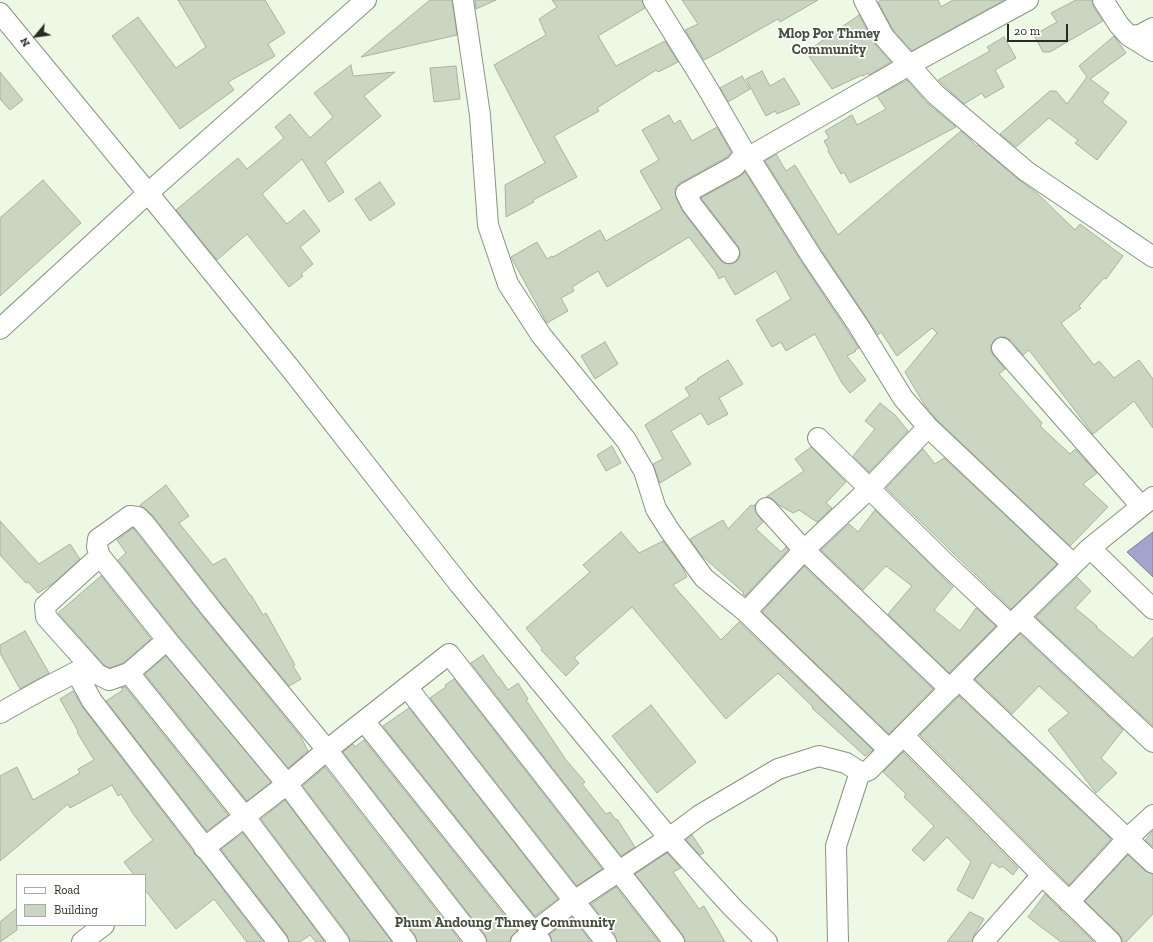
<!DOCTYPE html>
<style>
body{margin:0}
#map{position:relative;width:1153px;height:942px;overflow:hidden;background:#edf9e5;font-family:"Zilla Slab",serif}
canvas{display:block}
.legend{position:absolute;left:16px;top:874px;width:130px;height:52px;box-sizing:border-box;background:#fff;border:1px solid #a9aba8;margin:0;padding:5px 7px;list-style:none;font-size:12px;color:#282c25}
.legend li{display:flex;align-items:center;gap:8px;height:20px}
.legend b{width:20px;border:1px solid #a9aba8}
.north{position:absolute;left:16px;top:16px;width:40px;height:40px;-webkit-text-stroke:3px #fff;paint-order:stroke;rotate:241deg;font-size:11px;font-weight:700;line-height:16px;text-align:center;color:#282c25}
.north::after{content:'';display:block;margin:auto;width:14px;height:18px;background:#282c25;clip-path:polygon(50% 0,100% 100%,50% 72%,0 100%)}
.scale{position:absolute;left:1007px;top:24px;width:61px;height:18px;box-sizing:border-box;border:2px solid #282c25;border-top:0;padding-left:5px;font-size:12px;line-height:14px;white-space:nowrap;color:#282c25;-webkit-text-stroke:3px #fff;paint-order:stroke}
</style>
<div id="map">
<canvas width="1153" height="942"></canvas>
<ul class="legend">
<li><b style="height:5px;background:#fff"></b>Road</li>
<li><b style="height:11px;background:#cad5c2"></b>Building</li>
</ul>
<div class="north">N</div>
<div class="scale">20 m</div>
</div>
<script>
const ctx = document.querySelector('canvas').getContext('2d');
ctx.lineJoin = 'round';
function fill(path, color) { ctx.fillStyle = color; ctx.fill(path, 'evenodd'); }
const toPath = rows => new Path2D(rows.map(r => 'M' + r).join(''));
function trace(path, color, width, dash) { ctx.strokeStyle = color; ctx.lineWidth = width; ctx.lineCap = dash ? 'butt' : 'round'; ctx.setLineDash(dash || []); ctx.stroke(path); }
function label(font, color, halo, rows, align = 'center') {
  ctx.font = font + ' "Zilla Slab",serif'; ctx.lineWidth = 3.5; ctx.setLineDash([]); ctx.textBaseline = 'middle'; ctx.strokeStyle = halo; ctx.fillStyle = color; for (const [text, x, y, turn = 0] of rows) {
    ctx.save(); ctx.translate(x, y); ctx.rotate((+turn || 0) * Math.PI / 180); ctx.textAlign = isNaN(turn) ? turn : align; if (halo) ctx.strokeText(text, 0, 0); ctx.fillText(text, 0, 0); ctx.restore();
  }
}
const water = toPath([
 [1153,532,1153,577,1127,552,1153,532]
]);
fill(water, '#a4a3ce');
trace(water, '#7f7f9b', 1);
const building = toPath([
 [178,0,265,0,285,33,268,44,275,56,228,82,234,90,180,129,112,36,138,17,176,68,206,47,178,0],
 [430,0,452,0,457,35,361,57,430,0],
 [475,0,496,0,476,9,475,0],
 [552,0,642,0,645,8,598,36,616,66,665,41,678,62,658,72,656,70,597,108,599,111,554,136,577,177,533,200,534,202,506,217,505,185,545,163,494,65,546,35,539,19,557,7,552,0],
 [682,0,818,0,780,22,778,19,723,50,704,60,685,30,698,24,682,0],
 [881,0,938,0,941,7,953,0,1004,0,912,51,893,30,878,2,881,0],
 [1076,0,1092,0,1093,6,1103,21,1050,52,1043,52,1034,35,1057,22,1051,13,1076,0],
 [859,15,874,43,891,62,869,75,868,73,863,76,862,75,832,89,806,52,859,15],
 [1114,36,1126,53,1090,79,1109,93,1102,102,1127,122,1097,160,1075,143,1078,140,1049,118,1016,147,1000,134,1050,91,1056,91,1067,104,1087,77,1079,66,1114,36],
 [1004,37,1016,58,995,70,1004,87,985,98,982,93,964,104,938,80,990,51,987,47,1004,37],
 [351,65,353,76,395,72,364,96,381,116,325,162,344,192,329,202,302,159,262,194,287,224,304,210,320,231,300,247,313,264,301,274,303,276,289,287,247,234,217,260,176,210,238,158,247,169,284,138,275,127,290,114,310,138,333,117,314,93,351,65],
 [456,66,460,99,434,102,430,68,456,66],
 [762,71,770,86,784,78,800,104,777,114,775,111,766,116,746,79,762,71],
 [0,72,23,100,10,110,0,99,0,72],
 [742,76,750,89,728,102,720,88,742,76],
 [907,80,927,103,956,127,850,183,844,172,841,174,828,151,829,150,824,141,829,138,825,131,852,115,857,125,886,109,877,96,907,80],
 [669,115,674,124,680,120,692,141,717,127,731,152,727,157,680,183,676,187,675,192,676,198,683,212,720,260,724,263,730,264,736,262,740,257,740,251,738,246,701,198,741,176,745,172,802,263,859,348,855,350,856,351,847,356,866,380,850,393,842,383,815,334,786,351,781,342,772,347,756,320,791,299,776,271,735,295,724,276,719,279,715,271,689,237,607,287,598,271,572,287,574,291,561,298,568,311,547,323,511,257,537,242,547,259,552,256,553,257,600,230,606,241,662,209,640,171,659,160,642,130,669,115],
 [961,131,970,139,976,146,978,145,1019,180,1037,193,1075,230,1080,224,1123,256,1106,279,1104,278,1079,306,1081,308,1061,323,1094,365,1099,361,1114,378,1139,360,1153,379,1153,428,1134,401,1093,434,1029,350,1023,355,1011,340,1005,337,999,337,995,339,991,345,991,351,993,355,1005,369,999,374,1042,423,1040,426,1070,454,1075,449,1097,473,1083,484,1108,507,1070,546,936,419,924,404,905,372,937,333,932,328,897,356,881,332,878,335,822,251,765,161,776,154,786,171,795,165,838,235,961,131],
 [43,180,81,223,0,296,0,218,43,180],
 [380,182,395,204,370,221,355,199,380,182],
 [605,342,618,364,595,379,581,356,605,342],
 [728,360,743,384,719,398,728,414,708,425,701,413,671,431,691,464,660,483,653,464,663,459,645,425,690,396,685,388,698,380,697,379,728,360],
 [880,403,895,415,908,431,869,472,853,456,875,429,865,421,880,403],
 [612,446,621,463,606,471,597,455,612,446],
 [811,447,846,482,826,503,832,508,817,522,799,510,793,513,779,505,770,497,766,497,804,471,795,459,811,447],
 [923,449,935,464,944,458,1057,564,1011,609,886,488,923,449],
 [166,485,189,516,179,523,213,565,225,558,250,595,251,595,263,615,266,613,295,665,293,666,301,679,289,686,221,603,153,516,146,509,140,505,166,485],
 [755,504,755,511,763,522,756,529,781,552,786,547,788,550,745,596,743,594,744,593,701,555,690,539,723,520,728,529,751,505,753,506,755,504],
 [875,510,953,587,934,610,960,631,976,608,996,626,949,673,888,614,912,586,886,566,863,590,821,550,849,524,858,532,875,510],
 [0,521,39,564,70,544,80,559,55,582,38,593,28,582,26,583,0,555,0,521],
 [133,528,203,617,301,737,308,751,288,768,176,633,118,560,126,553,117,540,133,528],
 [621,532,639,553,663,541,683,568,687,577,673,585,721,640,739,622,873,750,865,756,812,708,813,707,778,673,726,719,632,607,574,658,579,663,566,676,541,650,542,648,526,628,590,572,583,565,621,532],
 [804,566,933,689,889,734,762,612,804,566],
 [101,576,151,639,123,663,110,668,104,665,58,613,101,576],
 [1077,577,1091,591,1075,608,1097,626,1096,627,1133,658,1153,637,1153,726,1036,617,1077,577],
 [25,631,49,673,20,689,0,653,0,645,25,631],
 [1020,634,1123,730,1101,758,1117,773,1096,793,1048,730,1069,713,1039,686,1012,714,975,679,1020,634],
 [483,655,498,677,499,677,508,690,518,683,528,699,526,700,566,760,585,782,582,784,606,814,610,812,616,820,617,819,635,847,621,856,471,663,483,655],
 [166,656,271,782,247,801,145,674,166,656],
 [454,679,602,869,577,886,430,698,446,687,445,685,454,679],
 [125,687,228,815,207,831,106,701,123,690,121,688,125,687],
 [73,691,83,708,193,851,195,855,199,858,263,942,247,942,214,899,176,929,145,890,145,875,134,875,124,862,153,840,134,815,121,794,118,796,112,785,70,808,68,804,0,861,0,776,17,767,33,800,80,773,78,769,94,760,77,732,78,731,74,724,60,699,73,691],
 [959,696,1111,839,1069,885,920,735,959,696],
 [651,705,696,762,657,793,612,736,651,705],
 [409,708,558,899,535,916,383,726,409,708],
 [364,740,517,931,511,937,510,942,487,942,485,935,343,752,353,744,355,747,364,740],
 [903,752,1018,868,1013,875,1002,866,1000,868,992,862,973,899,957,890,971,862,947,837,924,861,912,850,934,826,904,797,906,794,883,772,903,752],
 [325,767,461,942,417,942,415,935,303,786,325,767],
 [285,800,392,942,350,941,348,935,261,819,285,800],
 [1153,831,1153,847,1145,840,1153,831],
 [243,833,324,941,323,942,316,942,310,935,300,942,289,942,287,935,221,849,243,833],
 [692,835,704,853,700,855,686,840,692,835],
 [667,853,681,868,673,872,699,909,704,906,725,942,685,942,683,935,635,874,667,853],
 [1128,855,1145,871,1153,874,1153,914,1126,942,1122,942,1122,938,1119,934,1085,901,1128,855],
 [616,887,659,942,617,942,615,935,591,904,616,887],
 [1045,894,1061,910,1094,942,1061,942,1028,917,1045,894],
 [17,908,17,930,0,942,0,922,17,908],
 [970,912,984,919,974,935,972,942,947,942,970,912],
 [572,917,591,942,552,942,550,934,572,917]
]);
fill(building, '#cad5c2');
trace(building, '#a7b2a0', 1);
const minor = toPath([
 [463,0,480,115,488,225,508,284,541,335,626,440,644,471,656,509,670,531,704,578,746,612,888,749],
 [653,0,705,84,745,153,749,157,812,257,858,325,903,398,928,427,1073,564],
 [864,0,884,37,935,94,1026,171,1153,257],
 [1103,0,1119,25,1129,36,1140,35,1153,28],
 [0,13,148,193,290,368,460,585,669,838,732,907,767,942],
 [1129,36,1153,51],
 [749,157,909,65,1028,0],
 [729,253,692,205,686,193,735,166,745,153],
 [0,329,148,193,366,0],
 [1002,348,1141,506],
 [818,438,943,561,1012,626],
 [766,508,804,550,950,689],
 [1090,548,1153,609],
 [100,556,97,547,98,539,130,516,138,517,144,523,212,610,327,750,476,942],
 [746,612,804,550,869,489,928,427],
 [1019,617,1153,742],
 [167,640,129,673,109,680,97,674,46,617,45,606,100,556,167,640,287,784,406,942],
 [129,673,245,817,339,942],
 [959,680,1153,863],
 [407,687,606,942],
 [0,713,41,690,76,672,92,701,278,942],
 [364,721,541,942],
 [904,736,1042,875,1111,942],
 [204,848,287,784,327,750,449,654,674,942],
 [1069,902,1128,838,1153,815],
 [82,942,104,925],
 [521,942,574,901,669,838,700,815,778,769,819,756,846,763,860,772,864,772,869,770,1012,626,1019,617,1090,548,1153,497],
 [838,942,836,846,860,772],
 [983,942,1042,875]
]);
trace(minor, '#889381', 22);
trace(minor, '#fff', 20);
label('bold 14px', '#464f3f', '#fff', [
 ["Mlop Por Thmey",829,34],
 ["Community",829,50],
 ["Phum Andoung Thmey Community",505,923]
]);
</script>
